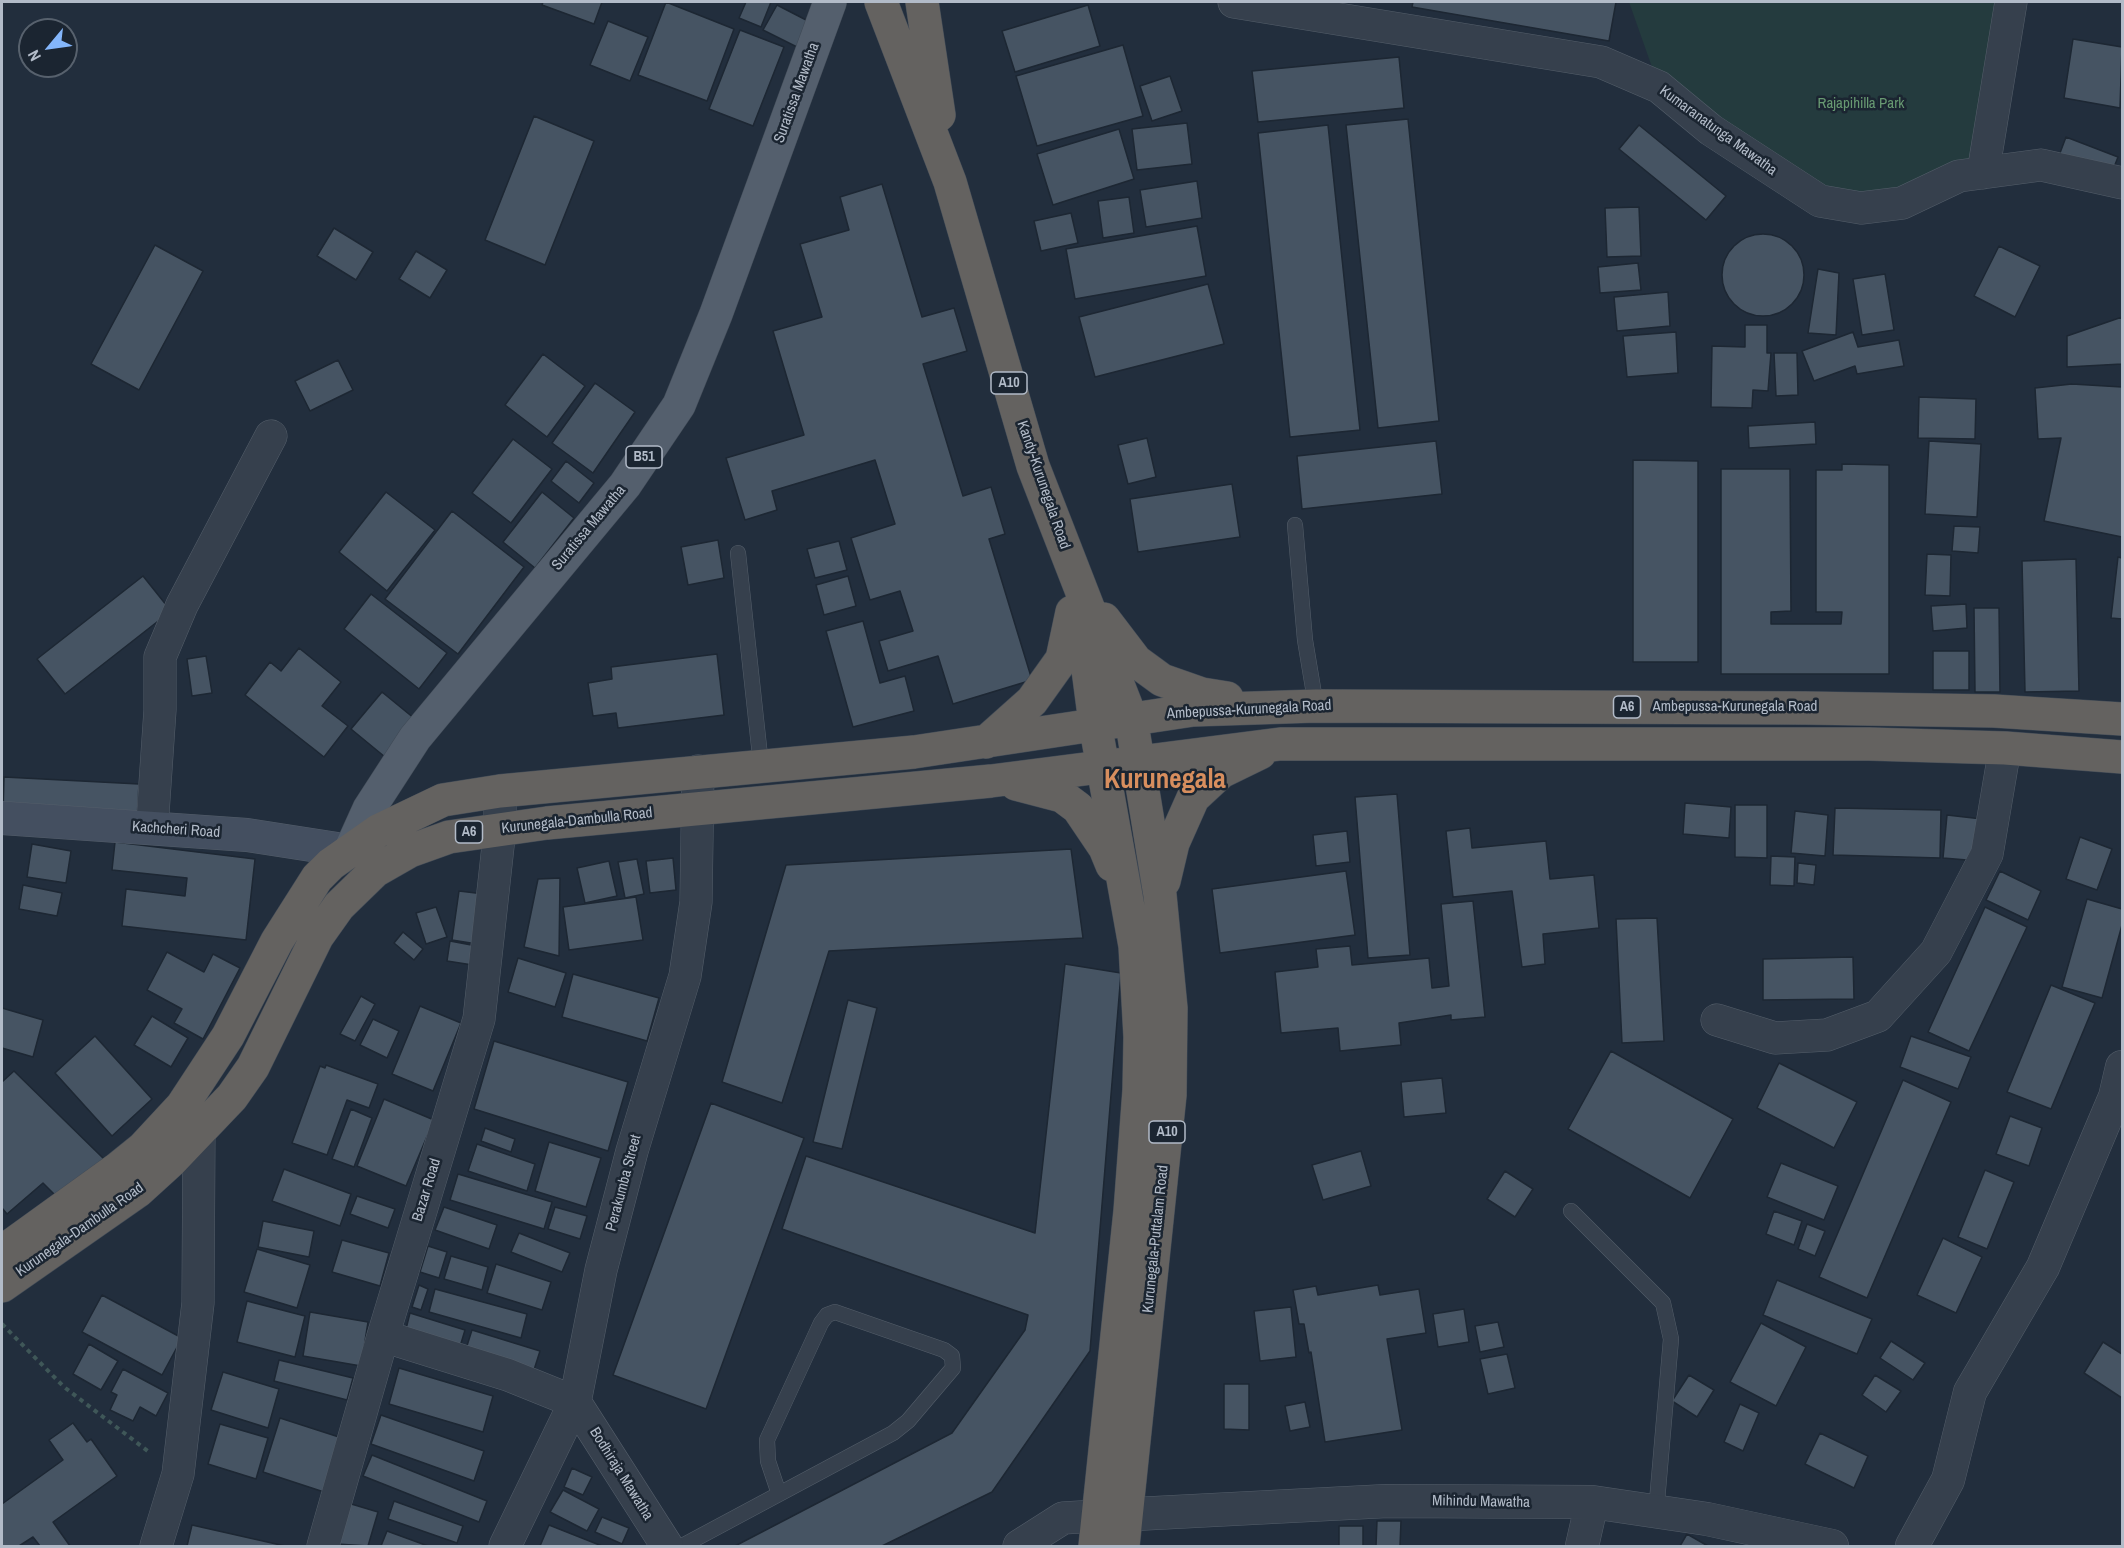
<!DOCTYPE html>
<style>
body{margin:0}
#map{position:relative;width:2124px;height:1548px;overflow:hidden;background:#222e3d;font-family:"Archivo Narrow",sans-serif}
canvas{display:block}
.frame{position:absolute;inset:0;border:3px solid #b2bbc8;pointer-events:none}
.north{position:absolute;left:18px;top:18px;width:60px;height:60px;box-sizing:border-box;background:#1b2531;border:2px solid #57616d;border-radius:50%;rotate:241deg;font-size:16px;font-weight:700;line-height:24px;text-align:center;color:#b2bbc8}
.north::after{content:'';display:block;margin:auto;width:21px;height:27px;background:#84b6fb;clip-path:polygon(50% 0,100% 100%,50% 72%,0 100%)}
</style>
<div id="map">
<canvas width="2124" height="1548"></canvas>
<div class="frame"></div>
<div class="north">N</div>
</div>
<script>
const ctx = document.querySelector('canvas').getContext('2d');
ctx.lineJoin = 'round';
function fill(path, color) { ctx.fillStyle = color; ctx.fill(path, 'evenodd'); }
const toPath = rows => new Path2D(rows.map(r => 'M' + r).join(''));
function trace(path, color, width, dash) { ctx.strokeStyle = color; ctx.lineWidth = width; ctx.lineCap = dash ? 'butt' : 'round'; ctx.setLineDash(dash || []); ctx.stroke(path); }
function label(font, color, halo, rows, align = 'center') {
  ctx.font = font + ' "Archivo Narrow",sans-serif'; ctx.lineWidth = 5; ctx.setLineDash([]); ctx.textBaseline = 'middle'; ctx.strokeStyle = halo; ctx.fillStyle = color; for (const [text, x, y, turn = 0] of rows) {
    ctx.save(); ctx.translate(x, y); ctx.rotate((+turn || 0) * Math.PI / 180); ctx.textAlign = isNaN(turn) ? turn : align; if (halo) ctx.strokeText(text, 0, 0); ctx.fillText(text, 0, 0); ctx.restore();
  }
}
fill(toPath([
 [1629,2,2011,2,1983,173,1861,208,1659,87]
]), '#243b3e');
const building = toPath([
 [543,2,602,2,594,24,542,5,543,2],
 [666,2,734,29,707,101,638,75,666,2],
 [746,2,771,2,761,27,739,18,746,2],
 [1413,2,1616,2,1609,41,1412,7,1413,2],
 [777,5,810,22,797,47,763,30,777,5],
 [1088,5,1100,46,1015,72,1002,31,1088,5],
 [608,21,648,37,630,81,590,65,608,21],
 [740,30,784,47,753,126,709,109,740,30],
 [2073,39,2122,47,2120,108,2064,98,2073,39],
 [1123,45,1143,116,1037,146,1016,76,1123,45],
 [1399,57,1404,108,1258,122,1252,71,1399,57],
 [1170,76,1182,111,1152,121,1140,86,1170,76],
 [534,116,594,141,545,265,485,240,534,116],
 [1408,119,1439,421,1378,428,1346,125,1408,119],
 [1187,123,1192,164,1137,170,1132,129,1187,123],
 [1328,125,1360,430,1290,437,1258,133,1328,125],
 [1639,125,1726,196,1706,220,1619,149,1639,125],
 [1119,129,1134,179,1053,205,1037,154,1119,129],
 [2066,137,2118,157,2109,180,2057,161,2066,137],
 [1197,181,1202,218,1146,227,1140,190,1197,181],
 [882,184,922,317,954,308,967,351,923,364,963,496,991,487,1005,534,989,539,1032,680,953,704,938,656,888,671,879,641,913,631,900,591,870,600,851,538,895,524,875,460,772,491,777,510,745,520,726,458,804,435,773,331,822,317,800,244,849,230,840,197,882,184],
 [1129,197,1134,233,1103,238,1098,201,1129,197],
 [1639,207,1641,256,1607,257,1605,208,1639,207],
 [1071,213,1078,243,1041,251,1034,221,1071,213],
 [1197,226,1206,276,1075,299,1066,249,1197,226],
 [334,228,373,252,356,280,317,256,334,228],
 '1722 275a41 41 0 1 1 82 0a41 41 0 1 1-82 0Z',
 [155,245,203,271,139,390,91,364,155,245],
 [1999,246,2040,266,2015,317,1974,296,1999,246],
 [416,251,447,270,430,298,399,279,416,251],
 [1638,263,1641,290,1600,293,1598,267,1638,263],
 [1818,269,1839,273,1836,335,1808,333,1818,269],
 [1885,274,1894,330,1862,335,1853,279,1885,274],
 [1208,284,1224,344,1095,377,1079,317,1208,284],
 [1668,292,1670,326,1617,331,1614,297,1668,292],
 [2122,317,2122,364,2067,367,2067,336,2122,317],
 [1745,325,1767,325,1767,353,1771,353,1768,391,1753,390,1752,408,1711,407,1712,346,1745,347,1745,325],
 [1676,332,1678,373,1627,377,1623,336,1676,332],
 [1853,332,1858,347,1899,340,1904,366,1857,374,1855,366,1814,381,1802,351,1853,332],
 [1774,353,1797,353,1798,395,1776,396,1774,353],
 [543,354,585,386,547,437,505,405,543,354],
 [338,360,353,390,310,411,295,381,338,360],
 [595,383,635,412,593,473,552,443,595,383],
 [2072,384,2122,387,2122,537,2044,521,2061,438,2038,439,2035,388,2072,384],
 [1919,397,1976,399,1975,439,1918,438,1919,397],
 [1815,422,1816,444,1749,448,1748,426,1815,422],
 [1147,438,1156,477,1128,484,1118,445,1147,438],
 [513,439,552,469,511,523,472,493,513,439],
 [1436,441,1442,494,1302,509,1297,456,1436,441],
 [1929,441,1981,444,1977,517,1925,514,1929,441],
 [1633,460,1698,461,1698,662,1633,662,1633,460],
 [566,461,594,483,579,503,551,481,566,461],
 [1842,464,1889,465,1889,674,1721,674,1721,469,1790,469,1791,611,1771,612,1771,624,1841,624,1842,612,1816,612,1816,470,1842,470,1842,464],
 [1232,484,1240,537,1138,552,1130,499,1232,484],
 [386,492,435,530,387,591,339,552,386,492],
 [542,492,574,518,535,568,503,542,542,492],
 [452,511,524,567,458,654,385,599,452,511],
 [1954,526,1980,527,1978,553,1952,551,1954,526],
 [718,540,724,578,688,585,681,547,718,540],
 [839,541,847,570,815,578,807,549,839,541],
 [1927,554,1951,555,1950,596,1925,595,1927,554],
 [2118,557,2122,558,2122,619,2111,618,2118,557],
 [2076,559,2079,691,2025,692,2022,561,2076,559],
 [143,576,171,611,65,694,37,659,143,576],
 [848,576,856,606,824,615,816,585,848,576],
 [371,594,447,653,419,689,344,629,371,594],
 [1966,604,1967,628,1933,631,1931,606,1966,604],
 [1974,608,1999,608,2000,692,1975,692,1974,608],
 [863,621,880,683,905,676,914,711,853,727,826,631,863,621],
 [299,648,341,682,322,706,348,726,324,757,245,695,270,662,281,671,299,648],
 [1933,651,1969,651,1969,690,1933,690,1933,651],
 [717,654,724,715,618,728,616,713,593,716,588,683,612,679,611,667,717,654],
 [206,656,212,693,192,696,187,659,206,656],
 [382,692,415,719,385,757,351,729,382,692],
 [4,777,139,784,137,820,3,814,4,777],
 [1397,794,1410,955,1368,958,1355,797,1397,794],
 [1685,803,1731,807,1729,838,1683,834,1685,803],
 [1735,805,1767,805,1767,858,1735,857,1735,805],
 [1835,808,1941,810,1940,858,1833,855,1835,808],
 [1795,811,1828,815,1825,856,1791,853,1795,811],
 [1947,815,1982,819,1979,861,1943,858,1947,815],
 [1470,828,1472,848,1546,841,1550,879,1594,875,1599,928,1543,934,1545,964,1522,967,1512,891,1453,897,1446,831,1470,828],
 [1347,831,1350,862,1316,866,1313,835,1347,831],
 [2080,837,2112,849,2097,890,2066,879,2080,837],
 [115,842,255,859,246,940,122,926,126,889,185,896,187,878,112,870,115,842],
 [32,844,71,851,66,883,27,877,32,844],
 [1071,849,1083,938,829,951,782,1103,722,1082,786,865,1071,849],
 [1771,856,1795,857,1794,886,1770,885,1771,856],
 [673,858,676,890,650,893,646,861,673,858],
 [637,859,644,894,625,898,618,862,637,859],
 [609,861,617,896,585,903,577,868,609,861],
 [1798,863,1816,865,1814,885,1797,883,1798,863],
 [1346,871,1355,935,1220,953,1212,889,1346,871],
 [2000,871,2041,891,2028,920,1986,900,2000,871],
 [560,878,559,956,524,947,538,879,560,878],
 [23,885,62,893,57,916,19,909,23,885],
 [459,891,484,894,477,944,452,940,459,891],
 [636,897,643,940,569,950,563,907,636,897],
 [2087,899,2122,909,2122,925,2102,998,2062,987,2087,899],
 [1473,901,1485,1017,1451,1020,1451,1015,1399,1023,1401,1045,1340,1051,1338,1028,1281,1033,1275,972,1318,967,1316,949,1350,946,1352,965,1429,958,1432,988,1449,986,1441,904,1473,901],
 [436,907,447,937,426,944,416,913,436,907],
 [1985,907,2027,927,1969,1051,1928,1032,1985,907],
 [1657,918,1664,1041,1622,1043,1616,919,1657,918],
 [403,932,423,949,414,960,394,943,403,932],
 [450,941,482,947,479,966,447,961,450,941],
 [167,952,204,972,213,954,240,968,203,1039,174,1023,182,1009,147,990,167,952],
 [1853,957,1854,999,1763,1000,1763,959,1853,957],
 [518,958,566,973,555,1007,508,992,518,958],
 [1065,964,1121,973,1090,1351,992,1492,882,1546,735,1546,952,1433,1025,1330,1028,1315,782,1229,806,1156,1035,1233,1065,964],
 [573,974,659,998,647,1041,562,1017,573,974],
 [2051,985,2095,1003,2051,1109,2007,1092,2051,985],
 [361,996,375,1004,355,1041,340,1034,361,996],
 [848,1000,877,1008,842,1149,813,1142,848,1000],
 [420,1006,461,1023,433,1091,392,1074,420,1006],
 [2,1008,43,1020,33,1057,2,1048,2,1008],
 [152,1016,188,1038,171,1067,134,1045,152,1016],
 [373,1019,399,1031,387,1058,360,1045,373,1019],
 [95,1036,152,1099,112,1136,55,1073,95,1036],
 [1911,1036,1971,1057,1958,1089,1900,1067,1911,1036],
 [494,1041,628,1082,608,1151,474,1109,494,1041],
 [1611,1051,1733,1119,1690,1198,1568,1129,1611,1051],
 [1779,1063,1857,1102,1834,1148,1757,1108,1779,1063],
 [326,1065,378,1084,369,1108,347,1100,327,1155,292,1143,320,1066,325,1068,326,1065],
 [14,1071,105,1160,61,1201,43,1183,7,1214,2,1208,2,1082,14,1071],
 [1442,1078,1446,1113,1404,1117,1401,1082,1442,1078],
 [1903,1080,1951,1102,1867,1298,1819,1277,1903,1080],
 [384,1099,434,1120,406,1186,357,1166,384,1099],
 [711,1103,804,1138,706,1409,613,1375,711,1103],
 [351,1109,372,1118,354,1167,332,1159,351,1109],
 [2010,1116,2042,1128,2029,1166,1996,1154,2010,1116],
 [485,1128,515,1139,511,1152,481,1141,485,1128],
 [549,1142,601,1158,586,1207,535,1191,549,1142],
 [477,1144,535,1164,527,1191,468,1171,477,1144],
 [1361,1151,1371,1186,1323,1200,1312,1165,1361,1151],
 [1781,1163,1838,1186,1824,1220,1767,1197,1781,1163],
 [284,1169,351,1194,340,1226,272,1201,284,1169],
 [1985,1170,2014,1182,1987,1249,1958,1237,1985,1170],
 [1505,1171,1533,1189,1515,1217,1487,1199,1505,1171],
 [458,1174,552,1202,544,1229,450,1200,458,1174],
 [357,1196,395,1209,388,1228,350,1214,357,1196],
 [444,1207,497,1225,489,1249,435,1230,444,1207],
 [555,1207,587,1216,580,1239,548,1229,555,1207],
 [1774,1211,1802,1221,1794,1245,1766,1234,1774,1211],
 [263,1221,314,1231,309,1257,258,1247,263,1221],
 [1807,1224,1825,1231,1815,1256,1798,1249,1807,1224],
 [519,1233,570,1253,562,1272,511,1252,519,1233],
 [1943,1238,1982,1257,1956,1313,1917,1295,1943,1238],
 [342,1240,389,1253,380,1286,332,1272,342,1240],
 [428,1246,447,1252,439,1278,420,1272,428,1246],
 [257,1249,310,1265,297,1308,244,1292,257,1249],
 [451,1256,488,1267,482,1290,444,1279,451,1256],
 [496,1264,551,1282,542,1310,487,1293,496,1264],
 [1777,1280,1872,1319,1857,1354,1763,1315,1777,1280],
 [419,1285,428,1289,421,1310,412,1307,419,1285],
 [1378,1285,1380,1295,1419,1289,1426,1333,1387,1339,1402,1430,1325,1442,1311,1352,1309,1353,1304,1324,1299,1324,1293,1290,1316,1286,1318,1295,1378,1285],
 [435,1289,527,1314,521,1338,429,1312,435,1289],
 [102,1295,182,1338,162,1375,82,1332,102,1295],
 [247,1301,305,1316,295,1357,237,1342,247,1301],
 [1291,1307,1296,1357,1260,1361,1254,1311,1291,1307],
 [1464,1309,1469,1342,1438,1347,1433,1314,1464,1309],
 [310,1312,368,1322,361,1366,303,1356,310,1312],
 [410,1313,465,1330,459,1350,405,1333,410,1313],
 [1498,1322,1504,1347,1480,1352,1475,1326,1498,1322],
 [1761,1323,1806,1347,1776,1406,1730,1382,1761,1323],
 [472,1330,540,1351,533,1373,465,1352,472,1330],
 [1891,1341,1925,1363,1913,1380,1880,1358,1891,1341],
 [2103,1342,2122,1354,2122,1398,2084,1373,2103,1342],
 [89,1344,118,1361,101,1390,73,1374,89,1344],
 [1507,1354,1515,1388,1488,1394,1480,1359,1507,1354],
 [279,1360,353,1378,347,1400,274,1381,279,1360],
 [399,1368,493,1396,483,1432,389,1404,399,1368],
 [123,1369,168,1393,156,1416,140,1407,133,1421,110,1410,117,1395,111,1392,123,1369],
 [223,1372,279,1389,268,1428,211,1410,223,1372],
 [1689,1375,1714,1390,1697,1417,1672,1401,1689,1375],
 [1875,1375,1901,1391,1886,1412,1862,1395,1875,1375],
 [1224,1384,1249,1384,1249,1430,1224,1429,1224,1384],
 [1305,1402,1310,1427,1290,1431,1285,1406,1305,1402],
 [1740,1404,1759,1413,1743,1451,1724,1442,1740,1404],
 [381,1415,484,1451,474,1481,371,1444,381,1415],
 [280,1418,342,1438,324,1492,263,1472,280,1418],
 [73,1423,87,1442,91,1439,117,1476,53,1522,70,1546,40,1546,33,1537,19,1546,2,1546,2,1504,63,1460,49,1440,73,1423],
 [220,1424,268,1438,256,1479,208,1464,220,1424],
 [1820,1433,1868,1456,1854,1488,1805,1464,1820,1433],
 [372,1455,487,1501,479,1522,363,1476,372,1455],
 [572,1468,592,1477,583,1495,564,1487,572,1468],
 [563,1490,599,1509,587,1531,550,1512,563,1490],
 [394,1501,463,1526,457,1543,388,1519,394,1501],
 [348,1503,378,1512,368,1546,337,1544,348,1503],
 [602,1517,629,1528,622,1544,595,1532,602,1517],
 [1377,1521,1401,1521,1400,1546,1376,1546,1377,1521],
 [192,1525,285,1546,187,1546,192,1525],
 [549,1525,602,1546,540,1546,549,1525],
 [1339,1526,1363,1526,1363,1546,1339,1546,1339,1526],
 [387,1531,428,1546,381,1546,387,1531],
 [1687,1534,1708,1546,1680,1546,1687,1534]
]);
fill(building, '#465463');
trace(building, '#1d2733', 1.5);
const service = toPath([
 [1295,525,1305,640,1316,706],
 [738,553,761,765],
 [1571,1211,1663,1303,1671,1339,1656,1513],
 [682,1546,893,1433,908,1421,953,1368,952,1356,944,1350,835,1312,827,1315,821,1323,767,1440,768,1461,779,1494]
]);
const minor = toPath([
 [1234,2,1601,62,1659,87,1711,130,1820,201,1861,208,1902,203,1959,176,2041,165,2122,183],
 [1983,173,2011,2],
 [152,828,160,710,160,657,182,605,271,436],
 [1717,1020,1775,1038,1827,1035,1878,1016,1936,952,1987,854,2005,748],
 [383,1336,508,1375,575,1402],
 [575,1402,667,1546],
 [156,1546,178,1474,198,1303,199,1131],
 [323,1546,383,1336,479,1019,500,828,500,791],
 [505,1546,575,1402,601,1270,632,1151,685,976,696,902,698,771],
 [1019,1546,1063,1518,1097,1516]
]);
const tertiary = toPath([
 [1097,1516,1387,1501,1592,1502,1707,1519,1832,1546],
 [1582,1546,1592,1502],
 [1912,1546,1948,1480,1970,1392,2043,1267,2115,1097,2122,1067]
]);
const secondary = toPath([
 [2,818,247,835,350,851]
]);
const primary = toPath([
 [350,851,369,809,415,738,625,485,679,405,716,314,830,2]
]);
const trunk = toPath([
 [881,2,950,182,1033,466,1131,718,1160,895,1171,1008,1170,1095,1123,1546],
 [922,2,939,115],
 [1104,619,1136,661,1162,680,1202,694,1227,698],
 [1083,631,1095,723,1135,946,1140,1037,1139,1090,1130,1211,1095,1546],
 [986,742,1032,701,1062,659,1072,612],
 [1016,784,1062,796,1078,808,1105,848,1112,865],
 [1164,881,1173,843,1193,798,1221,772,1260,753],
 [2,1252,117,1169,143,1148,182,1106,228,1036,277,941,317,878,331,864,378,831,443,800,500,791,914,752,1193,710,1316,706,1805,708,1994,711,2122,719],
 [2,1286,138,1191,171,1161,232,1097,253,1067,317,937,339,906,375,871,410,851,449,837,547,823,991,781,1280,744,1869,744,2005,748,2122,757]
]);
trace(service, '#545e6a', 16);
trace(minor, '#545e6a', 33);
trace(tertiary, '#545e6a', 34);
trace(secondary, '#545e6a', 34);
trace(primary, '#3f4955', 34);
trace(trunk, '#414b57', 34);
trace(toPath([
 [2,1324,64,1387,149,1452]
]), '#3f5758', 4, [4.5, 4.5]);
trace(service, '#36404d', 15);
trace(minor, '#36404d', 32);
trace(tertiary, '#36404d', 33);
trace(secondary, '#444f60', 33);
trace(primary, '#545f6d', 33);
trace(trunk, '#646260', 33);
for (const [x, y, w] of [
 [1009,383,36],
 [644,457,36],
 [1627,707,27],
 [469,832,27],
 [1167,1132,36]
]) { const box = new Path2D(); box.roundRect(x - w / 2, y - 11, w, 22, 4.5); ctx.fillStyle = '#1b2531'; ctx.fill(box); trace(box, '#b2bbc8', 1.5); }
label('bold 14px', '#b2bbc8', null, [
 ["A10",1009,383],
 ["B51",644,457],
 ["A6",1627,707],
 ["A6",469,832],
 ["A10",1167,1132]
]);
label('15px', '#b2bbc8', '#1b2531', [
 ["Suratissa Mawatha",797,93,-70],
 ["Kumaranatunga Mawatha",1718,131,36],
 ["Kandy-Kurunegala Road",1043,485,71],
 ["Suratissa Mawatha",589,528,-50],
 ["Ambepussa-Kurunegala Road",1735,707],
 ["Ambepussa-Kurunegala Road",1249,710,-3],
 ["Kurunegala-Dambulla Road",577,821,-6],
 ["Kachcheri Road",176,830,4],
 ["Perakumba Street",624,1183,-75],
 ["Bazar Road",427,1190,-73],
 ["Kurunegala-Dambulla Road",80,1230,-35],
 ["Kurunegala-Puttalam Road",1156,1239,-84],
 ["Bodhiraja Mawatha",621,1474,58],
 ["Mihindu Mawatha",1481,1502,1]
]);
label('15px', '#689a72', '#1b2531', [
 ["Rajapihilla Park",1861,104]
]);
label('bold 27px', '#d78e5e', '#1b2531', [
 ["Kurunegala",1165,781]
]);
</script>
